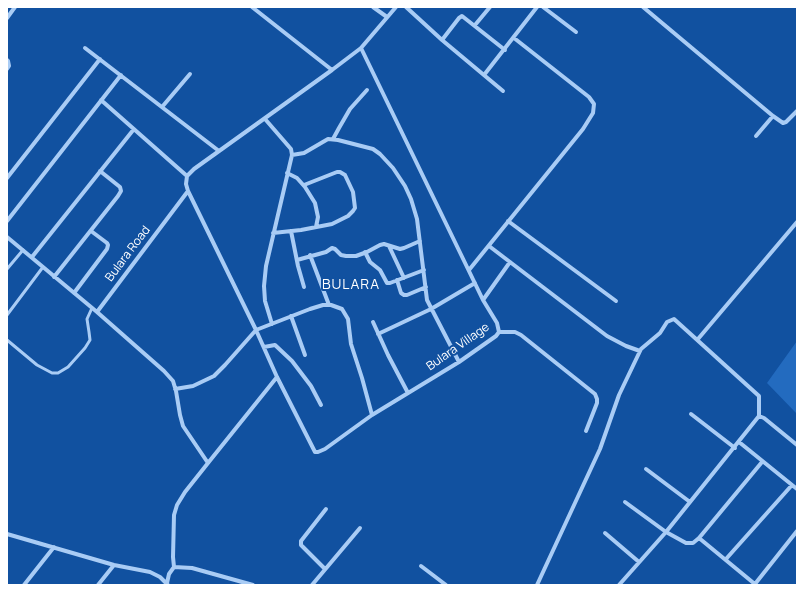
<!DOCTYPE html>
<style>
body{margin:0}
#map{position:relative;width:804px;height:592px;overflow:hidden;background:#1151a0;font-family:Manrope,sans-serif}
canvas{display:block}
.frame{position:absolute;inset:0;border:8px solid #fff;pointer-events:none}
</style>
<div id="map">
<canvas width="804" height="592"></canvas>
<div class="frame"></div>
</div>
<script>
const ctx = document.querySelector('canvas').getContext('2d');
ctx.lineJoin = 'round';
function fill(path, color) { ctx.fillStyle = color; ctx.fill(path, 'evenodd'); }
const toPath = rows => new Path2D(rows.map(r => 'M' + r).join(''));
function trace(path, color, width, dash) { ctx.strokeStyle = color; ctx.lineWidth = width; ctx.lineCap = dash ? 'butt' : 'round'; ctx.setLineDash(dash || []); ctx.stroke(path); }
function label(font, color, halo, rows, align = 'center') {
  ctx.font = font + ' Manrope,sans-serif'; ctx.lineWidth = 4; ctx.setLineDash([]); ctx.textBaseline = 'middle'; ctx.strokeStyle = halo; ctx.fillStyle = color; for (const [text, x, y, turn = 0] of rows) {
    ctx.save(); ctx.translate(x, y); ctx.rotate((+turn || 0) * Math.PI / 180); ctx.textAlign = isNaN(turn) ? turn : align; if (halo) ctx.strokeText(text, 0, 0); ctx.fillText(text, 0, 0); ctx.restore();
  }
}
fill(toPath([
 [797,341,797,414,767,383]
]), '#236bbf');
trace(toPath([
 [7,269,23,250],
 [7,315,43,267],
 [7,340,37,365,52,373,58,373,68,367,85,348,90,340,89,332,87,319,92,308]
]), '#a9ccf5', 3);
trace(toPath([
 [252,7,332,70],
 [373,7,387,17],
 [406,7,442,40,503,91],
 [543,7,576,32],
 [643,7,773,116],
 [7,18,15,7],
 [475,25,490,7],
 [442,40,459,18,462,16,505,50],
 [85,48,219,151],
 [7,60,8,61,9,66,7,69],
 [484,75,537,7],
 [101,100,187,176],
 [162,107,190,74],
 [265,119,291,149,292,155,266,266,264,286,265,301,272,324],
 [756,136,773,116,783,123,786,122,797,111],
 [333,139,339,128,350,109,367,90],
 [292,155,304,153,328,139,338,140,373,149,380,154,393,168,405,186,411,199,417,219,427,300,459,362],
 [287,173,297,178,305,187,315,203,318,217,316,227],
 [7,178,100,59],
 [188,191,256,330,277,377,315,452,318,452,325,449,372,415,459,362,496,336,499,332,497,323,483,300,361,48],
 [7,221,121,75],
 [508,221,616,301],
 [291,231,298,266,304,287],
 [273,233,301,230,332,224,348,216,353,211,355,208,353,192,345,175,340,172,337,172,304,185],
 [7,237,97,312],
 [389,246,404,278],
 [489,246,607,336,626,346,640,351],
 [365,252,370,262,380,270,387,283,390,283,424,270],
 [310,255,329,305],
 [32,257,134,129],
 [297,260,326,252,332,248,335,249,341,255,346,256,356,256,367,252,380,245,384,244,400,249,404,248,420,241],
 [469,270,583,129,593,113,594,104,589,97,514,38],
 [54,277,118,196,121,191,120,187,100,171],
 [397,280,401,293,404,295,407,295,426,287],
 [74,293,107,249,108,245,107,243,91,231],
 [483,300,510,262],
 [291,316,305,355],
 [373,322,388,355,408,393],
 [499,332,515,332,521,335,595,394,597,399,597,403,586,431],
 [378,334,431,309,475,283],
 [698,339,797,222],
 [264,347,275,345,292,361,311,386,321,405],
 [175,389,193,386,214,376,225,365,256,330,310,309,323,305,331,305,342,309,348,319,351,344,362,378,372,415],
 [691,414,735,448],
 [759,416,764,418,797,445],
 [739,442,797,489],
 [208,463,277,377],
 [646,469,690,502],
 [625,502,666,532,686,543,693,543,699,538,762,462],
 [605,533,639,562],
 [7,534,114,565,150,572,160,577,168,585],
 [699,538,756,585],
 [726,559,792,485],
 [421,566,446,585],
 [174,567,173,557,174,515,177,505,185,492,208,463,183,426,180,415,176,391,173,381,164,371,97,312,188,191,186,184,187,176,194,169,332,70,361,48,396,7],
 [325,569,301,545,301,541,326,509],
 [167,583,169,574,174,567,192,568,253,585],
 [755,584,797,531],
 [24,585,54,547],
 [98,585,114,565],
 [312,585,360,528],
 [537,585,600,449,619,395,641,349,660,333,667,322,674,319,759,396,759,416,666,532,619,585]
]), '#a9ccf5', 4);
label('12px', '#fff', '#1151a0', [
 ["Bulara Road",128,254,-53],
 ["Bulara Village",458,347,-35]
]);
ctx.letterSpacing = '1px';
label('14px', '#fff', '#1151a0', [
 ["BULARA",351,285]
]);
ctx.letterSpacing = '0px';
</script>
